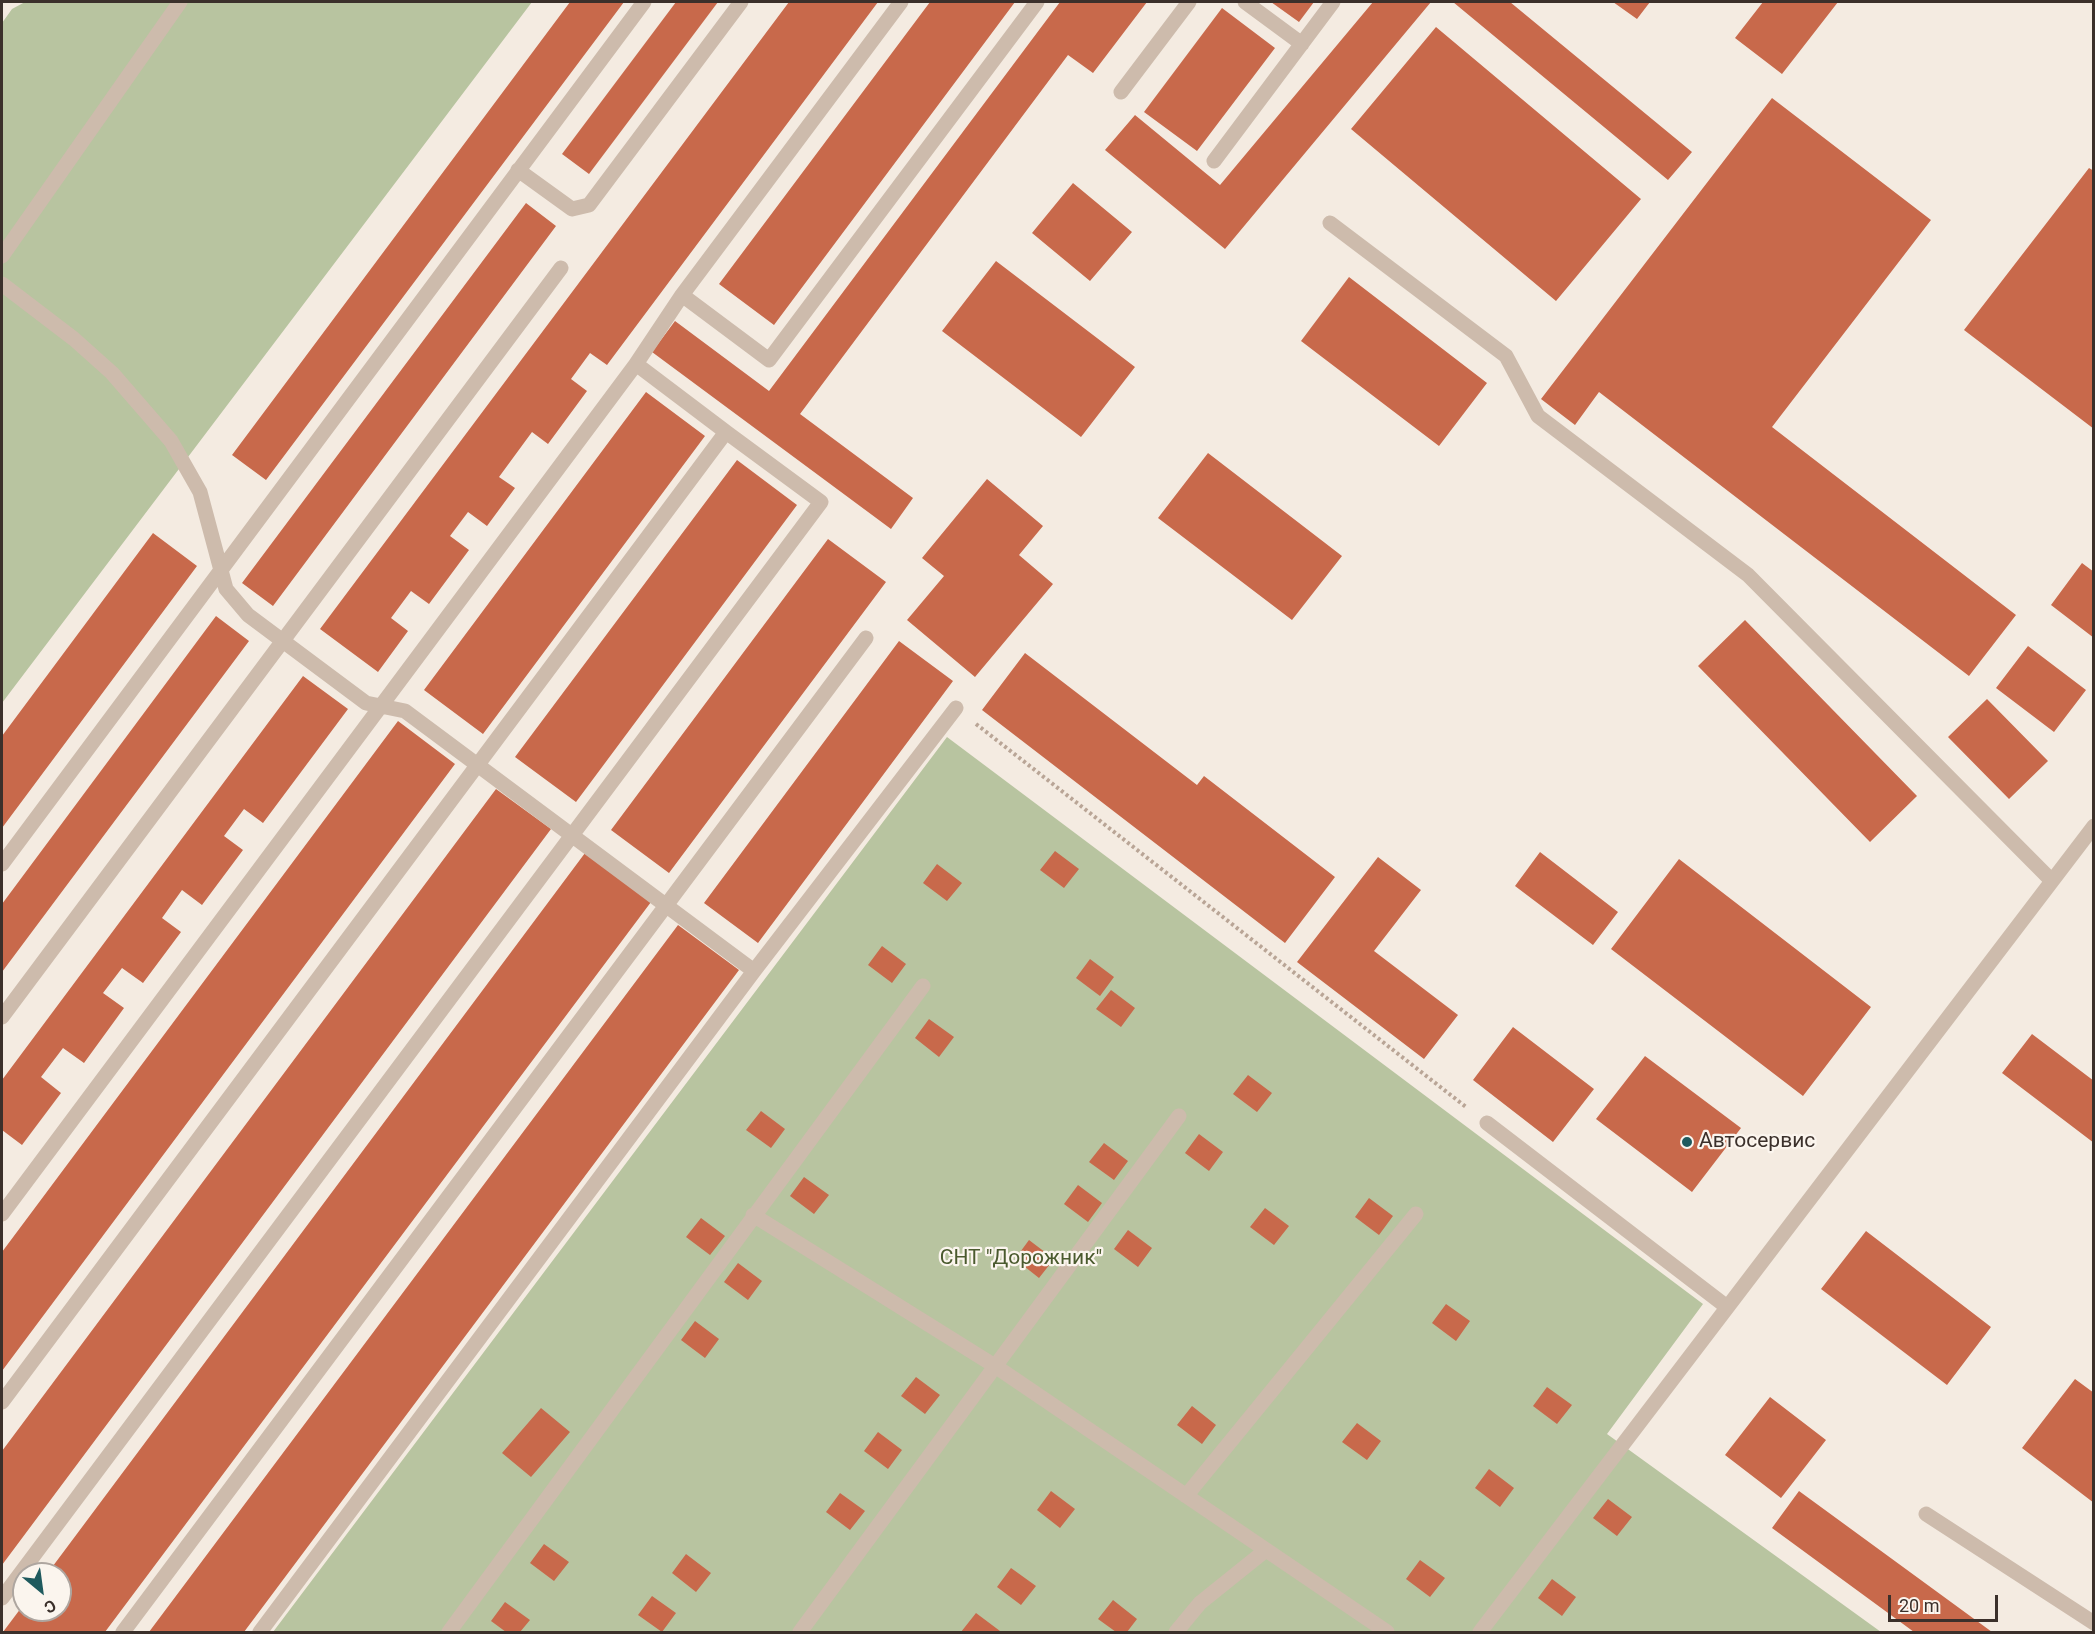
<!DOCTYPE html>
<meta charset="utf-8">
<style>
body{margin:0}
#map{position:relative;width:2095px;height:1634px;overflow:hidden;background:#f4ebe1;font-family:Roboto,sans-serif}
canvas{display:block}
.frame{position:absolute;inset:0;border:3px solid #3b302b;pointer-events:none}
.north{position:absolute;left:12px;top:1562px;width:60px;height:60px;box-sizing:border-box;background:#fbf5ee;border:2px solid #aea6a0;border-radius:50%;rotate:151deg;font-size:16px;font-weight:700;line-height:24px;text-align:center;color:#3b302b}
.north::after{content:'';display:block;margin:auto;width:21px;height:27px;background:#1f5a5e;clip-path:polygon(50% 0,100% 100%,50% 72%,0 100%)}
.scale{position:absolute;left:1888px;top:1595px;width:110px;height:27px;box-sizing:border-box;border:3px solid #3b302b;border-top:0;padding-left:8px;font-size:18px;line-height:21px;white-space:nowrap;color:#3b302b;-webkit-text-stroke:4px #fbf5ee;paint-order:stroke}
</style>
<div id="map">
<canvas width="2095" height="1634"></canvas>
<div class="frame"></div>
<div class="north">С</div>
<div class="scale">20 m</div>
</div>
<script>
const ctx = document.querySelector('canvas').getContext('2d');
ctx.lineJoin = 'round';
function fill(path, color) { ctx.fillStyle = color; ctx.fill(path, 'evenodd'); }
const toPath = rows => new Path2D(rows.map(r => 'M' + r).join(''));
function trace(path, color, width, dash) { ctx.strokeStyle = color; ctx.lineWidth = width; ctx.lineCap = dash ? 'butt' : 'round'; ctx.setLineDash(dash || []); ctx.stroke(path); }
function label(font, color, halo, rows, align = 'center') {
  ctx.font = font + ' Roboto,sans-serif'; ctx.lineWidth = 4.5; ctx.setLineDash([]); ctx.textBaseline = 'middle'; ctx.strokeStyle = halo; ctx.fillStyle = color; for (const [text, x, y, turn = 0] of rows) {
    ctx.save(); ctx.translate(x, y); ctx.rotate((+turn || 0) * Math.PI / 180); ctx.textAlign = isNaN(turn) ? turn : align; if (halo) ctx.strokeText(text, 0, 0); ctx.fillText(text, 0, 0); ctx.restore();
  }
}
fill(toPath([
 [25,2,532,2,2,703,2,23,12,9],
 [947,737,1703,1304,1607,1434,1881,1632,273,1632]
]), '#b8c4a0');
fill(toPath([
 [570,2,624,2,266,480,232,455],
 [676,2,718,2,589,174,562,154],
 [789,2,878,2,607,365,590,353,571,379,587,391,548,444,532,432,499,477,515,488,487,526,468,512,450,536,469,550,429,604,411,591,391,618,408,631,378,672,320,629],
 [930,2,1015,2,774,325,719,284],
 [1060,2,1147,2,1093,73,1068,55,800,414,913,498,891,529,652,352,675,321,769,391],
 [1271,2,1314,2,1299,22],
 [1373,2,1431,2,1225,249,1105,150,1135,115,1220,185],
 [1453,2,1510,2,1692,152,1668,180],
 [1613,2,1650,2,1637,19],
 [1763,2,1838,2,1782,74,1735,38],
 [1222,8,1275,48,1197,151,1144,112],
 [1436,27,1641,199,1556,301,1351,129],
 [1772,98,1931,220,1772,427,2016,615,1969,676,1599,392,1575,425,1541,399],
 [2089,168,2094,171,2094,429,1964,330],
 [1073,183,1132,232,1090,281,1032,233],
 [526,203,556,226,273,606,242,583],
 [996,261,1135,367,1081,437,942,331],
 [1349,277,1487,383,1439,446,1301,341],
 [646,392,705,436,483,734,424,690],
 [1208,453,1342,556,1292,620,1158,518],
 [737,460,797,505,576,802,515,757],
 [987,479,1043,526,1019,555,1053,584,975,677,907,620,944,576,922,558],
 [153,533,197,566,2,828,2,736],
 [828,539,886,582,669,873,611,830],
 [2082,563,2094,572,2094,638,2051,605],
 [216,616,249,641,2,972,2,904],
 [1745,620,1917,796,1870,842,1698,666],
 [899,641,953,681,758,943,704,903],
 [2028,646,2086,690,2054,732,1996,688],
 [1025,653,1197,785,1204,776,1335,877,1285,943,982,710],
 [303,676,348,709,263,823,244,809,224,836,243,850,202,905,182,890,162,918,181,932,143,983,122,968,103,993,124,1008,84,1063,63,1048,41,1077,61,1093,22,1145,2,1130,2,1080],
 [1987,699,2048,761,2009,799,1948,737],
 [398,721,455,764,2,1371,2,1252],
 [496,789,551,829,2,1565,2,1451],
 [1055,851,1079,869,1064,888,1040,870],
 [1540,852,1618,912,1593,945,1515,886],
 [585,853,651,902,105,1632,3,1632,24,1604,24,1610,60,1610,60,1574,47,1574],
 [1378,857,1421,890,1374,951,1458,1015,1424,1059,1297,962],
 [1679,859,1871,1007,1803,1096,1611,949],
 [937,864,962,883,947,901,923,883],
 [678,925,739,970,244,1632,149,1632],
 [882,946,906,964,892,983,868,965],
 [1090,959,1114,977,1100,996,1076,978],
 [1111,990,1135,1008,1121,1027,1096,1009],
 [929,1019,954,1037,939,1057,915,1038],
 [1513,1027,1594,1089,1553,1142,1473,1080],
 [2032,1034,2094,1081,2094,1143,2002,1073],
 [1645,1056,1741,1128,1692,1192,1596,1119],
 [1248,1075,1272,1093,1257,1112,1233,1094],
 [761,1111,785,1129,771,1148,746,1130],
 [1199,1134,1223,1152,1209,1171,1185,1153],
 [1104,1143,1128,1161,1114,1180,1089,1162],
 [804,1177,829,1195,814,1214,790,1196],
 [1078,1185,1102,1203,1088,1222,1064,1204],
 [1369,1198,1393,1216,1379,1235,1355,1217],
 [1265,1208,1289,1226,1274,1245,1250,1227],
 [701,1218,725,1236,710,1255,686,1237],
 [1128,1230,1152,1248,1138,1267,1114,1249],
 [1866,1231,1991,1327,1947,1385,1821,1289],
 [1029,1240,1054,1259,1039,1278,1015,1259],
 [738,1263,762,1281,748,1300,724,1282],
 [1446,1304,1470,1321,1456,1341,1432,1323],
 [695,1321,719,1339,705,1358,681,1340],
 [916,1377,940,1395,925,1414,901,1396],
 [2075,1379,2094,1393,2094,1503,2022,1448],
 [1547,1387,1572,1405,1557,1424,1533,1406],
 [1770,1397,1826,1440,1781,1498,1725,1455],
 [1192,1406,1216,1425,1202,1444,1177,1425],
 [541,1408,570,1432,531,1477,502,1453],
 [1357,1423,1381,1441,1367,1460,1342,1442],
 [878,1432,902,1450,888,1469,864,1451],
 [1489,1469,1514,1488,1500,1507,1475,1488],
 [1051,1491,1075,1509,1060,1528,1037,1510],
 [1799,1491,1992,1632,1914,1632,1772,1528],
 [840,1493,865,1511,850,1530,826,1512],
 [1608,1499,1632,1517,1617,1536,1593,1518],
 [544,1544,569,1562,554,1581,530,1563],
 [686,1554,711,1573,696,1592,672,1573],
 [1420,1560,1445,1578,1430,1597,1406,1579],
 [1011,1568,1036,1586,1021,1605,997,1587],
 [1552,1579,1576,1597,1562,1616,1538,1598],
 [652,1596,676,1613,662,1632,638,1615],
 [1113,1600,1137,1619,1127,1632,1116,1632,1098,1619],
 [505,1602,530,1620,520,1632,506,1632,491,1621],
 [976,1613,1000,1631,999,1632,961,1632]
]), '#c8694b');
trace(toPath([
 [976,724,1466,1107]
]), '#b9a596', 4, [3, 3]);
trace(toPath([
 [901,2,682,295,769,360,1037,2],
 [1245,2,1302,44],
 [1121,92,1189,2],
 [1214,161,1333,2],
 [518,170,572,209,589,205,741,2],
 [1330,223,1506,356,1538,416,1748,575,2052,881],
 [2,256,180,2],
 [2,284,74,339,112,373,171,441,200,492,226,589,248,615,366,703,405,711,754,971],
 [636,364,682,295],
 [2,864,644,2],
 [2,1017,561,268],
 [1487,1123,1727,1307],
 [2,1214,636,364,726,432],
 [753,1215,995,1366,1387,1632],
 [2,1402,726,432,821,502,2,1598],
 [1186,1496,1416,1214],
 [1926,1514,2094,1623],
 [123,1632,866,638],
 [260,1632,754,971,956,708],
 [449,1632,923,986],
 [800,1632,1179,1116],
 [1176,1632,1200,1603,1266,1550],
 [1480,1632,2094,826]
]), '#cdbbac', 15);
for (const [x, y, r, color] of [
 [1687,1142,6,"#1f5a5e"]
]) { const dot = new Path2D(); dot.arc(x, y, r, 0, 2 * Math.PI); ctx.fillStyle = color; ctx.fill(dot); trace(dot, '#fbf5ee', 2); }
label('21px', '#3b302b', '#fbf5ee', [
 ["Автосервис",1699,1142]
], 'left');
label('21px', '#4a5a2e', '#fbf5ee', [
 ["СНТ \"Дорожник\"",1021,1259]
]);
</script>
